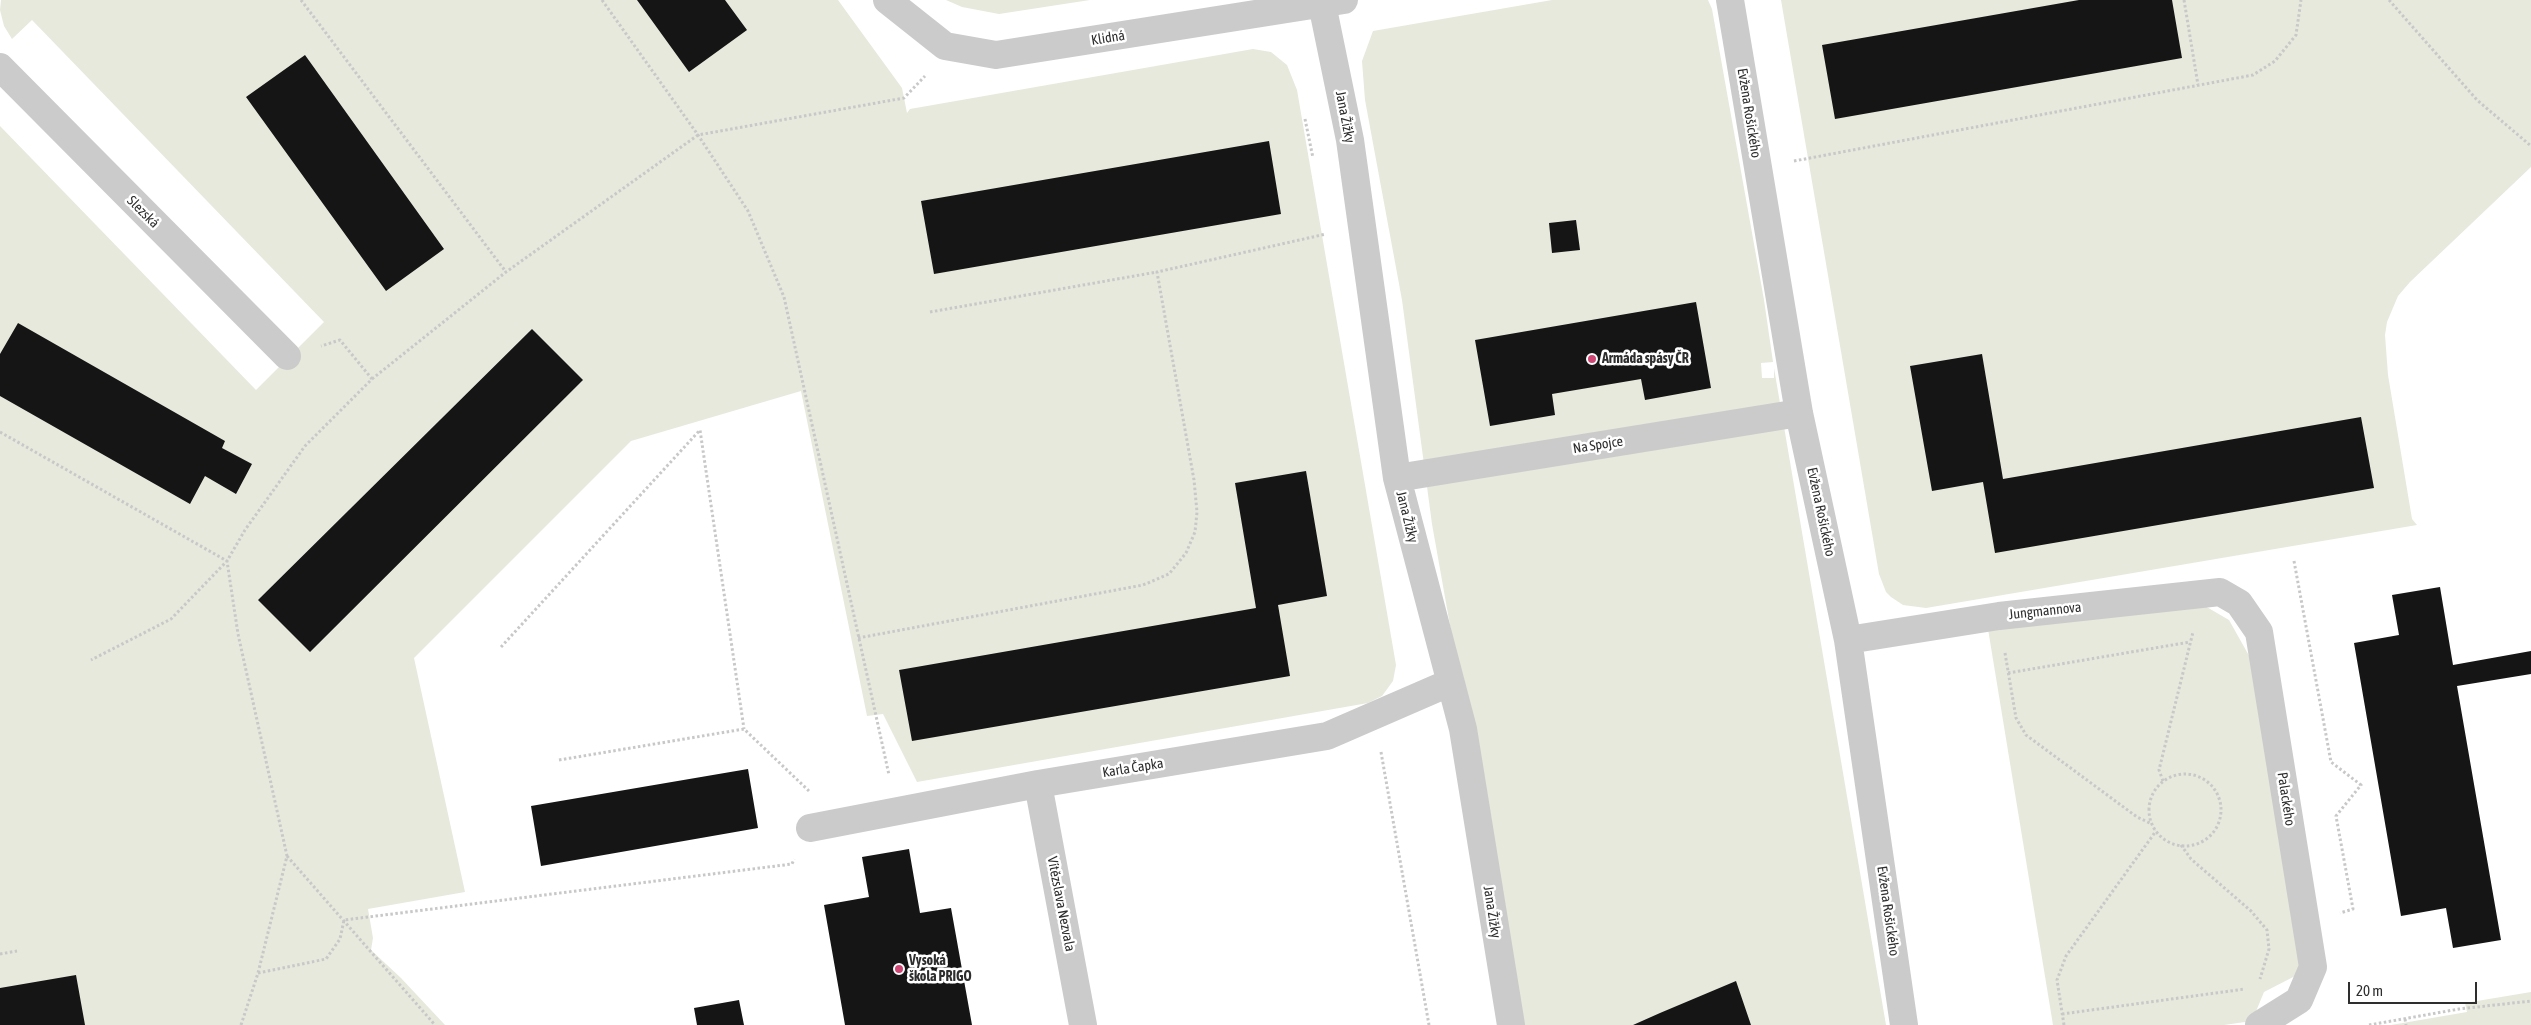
<!DOCTYPE html>
<meta charset="utf-8">
<style>
body{margin:0}
#map{position:relative;width:2531px;height:1025px;overflow:hidden;background:#fff;font-family:"Asap Condensed",sans-serif}
canvas{display:block}
.scale{position:absolute;left:2348px;top:982px;width:129px;height:22px;box-sizing:border-box;border:2px solid #2e2e2e;border-top:0;padding-left:6px;font-size:15px;line-height:18px;white-space:nowrap;color:#2e2e2e;-webkit-text-stroke:4px #fff;paint-order:stroke}
</style>
<div id="map">
<canvas width="2531" height="1025"></canvas>
<div class="scale">20 m</div>
</div>
<script>
const ctx = document.querySelector('canvas').getContext('2d');
ctx.lineJoin = 'round';
function fill(path, color) { ctx.fillStyle = color; ctx.fill(path, 'evenodd'); }
const toPath = rows => new Path2D(rows.map(r => 'M' + r).join(''));
function trace(path, color, width, dash) { ctx.strokeStyle = color; ctx.lineWidth = width; ctx.lineCap = dash ? 'butt' : 'round'; ctx.setLineDash(dash || []); ctx.stroke(path); }
function label(font, color, halo, rows, align = 'center') {
  ctx.font = font + ' "Asap Condensed",sans-serif'; ctx.lineWidth = 5; ctx.setLineDash([]); ctx.textBaseline = 'middle'; ctx.strokeStyle = halo; ctx.fillStyle = color; for (const [text, x, y, turn = 0] of rows) {
    ctx.save(); ctx.translate(x, y); ctx.rotate((+turn || 0) * Math.PI / 180); ctx.textAlign = isNaN(turn) ? turn : align; if (halo) ctx.strokeText(text, 0, 0); ctx.fillText(text, 0, 0); ctx.restore();
  }
}
fill(toPath([
 [1,0,838,0,902,88,907,113,910,109,1253,49,1271,52,1287,65,1297,90,1396,665,1393,681,1382,696,1368,703,917,782,883,714,867,716,801,391,631,441,414,658,465,892,368,909,373,938,371,950,401,978,445,1025,0,1025,0,126,256,390,324,322,32,20,12,39,4,26,0,10],
 [946,0,1090,0,999,14,962,7],
 [1552,0,1708,0,1712,9,1764,300,1773,362,1761,363,1762,378,1774,378,1774,368,1886,1025,1521,1025,1432,524,1402,300,1365,100,1362,61,1373,31],
 [1781,0,2531,0,2531,167,2410,282,2398,296,2387,322,2385,335,2388,375,2412,519,2417,525,1926,608,1903,605,1891,597,1886,592,1879,574],
 [2193,599,2229,620,2252,661,2301,973,2264,992,2252,1021,2224,1025,2053,1025,1988,629],
 [2531,992,2531,1025,2391,1025,2467,1012,2465,1003]
]), '#e7e9dd');
fill(toPath([
 [637,0,725,0,747,30,689,72],
 [2079,0,2172,0,2182,58,1835,119,1822,45],
 [305,55,444,249,386,291,246,97],
 [1269,141,1281,214,934,274,921,201],
 [1576,220,1580,250,1552,253,1549,223],
 [1696,302,1711,388,1645,400,1641,379,1552,394,1555,415,1490,426,1475,340],
 [18,323,225,441,222,448,252,464,236,494,205,476,190,504,0,396,0,354],
 [532,329,583,380,310,652,258,600],
 [1982,354,2003,479,2361,417,2374,488,1995,553,1983,482,1932,491,1910,366],
 [1306,471,1327,596,1278,605,1290,676,912,741,899,670,1256,608,1235,483],
 [2440,587,2453,665,2531,651,2531,674,2457,686,2501,940,2453,948,2446,908,2401,916,2354,643,2399,635,2392,595],
 [748,769,758,828,541,866,531,806],
 [909,849,920,913,951,908,972,1025,845,1025,824,905,869,897,862,857],
 [76,975,85,1025,0,1025,0,988],
 [1736,981,1751,1025,1633,1025,1660,1013],
 [739,1000,744,1025,697,1025,694,1008]
]), '#151515');
trace(toPath([
 [301,0,506,272],
 [602,0,698,135,748,211,784,297,889,775],
 [2184,0,2198,85],
 [2389,0,2477,100,2531,146],
 [1305,119,1313,158],
 [1794,161,2253,75,2275,61,2296,35,2301,0],
 [930,312,1157,272],
 [372,379,506,272,698,135,904,98,925,76],
 [0,432,227,561,171,619,91,660],
 [2294,561,2331,762,2361,785,2336,816,2353,909,2340,913],
 [858,638,1143,585,1169,574,1186,553,1195,532,1197,512,1194,480,1157,272,1326,234],
 [501,647,700,430,744,729],
 [2005,653,2016,718,2026,735,2137,817,2152,824],
 [2008,673,2190,642],
 [1381,752,1429,1025],
 [559,760,744,729,809,791],
 '2149 810a36 36 0 1 1 72 0a36 36 0 1 1-72 0Z',
 [2163,781,2159,770,2193,632],
 [2181,845,2191,859,2251,911,2267,930,2269,949,2260,979],
 [287,856,435,1025],
 [0,954,17,951],
 [258,973,326,959,340,939,344,920,792,864,794,859],
 [2062,1014,2245,989],
 [2405,1019,2406,1025],
 [241,1025,258,973,287,856,238,634,227,561,245,530,305,446,372,379,340,340,321,346],
 [2064,1025,2057,980,2066,956,2156,831],
 [2369,1025,2459,1009,2531,1001]
]), '#c8c8c8', 3, [2.5, 2.5]);
trace(toPath([
 [887,0,945,46,996,55,1344,0],
 [1730,0,1799,413,1848,640,1904,1025],
 [1322,4,1350,140,1397,478,1463,729,1511,1025],
 [0,67,287,356],
 [1397,478,1799,413],
 [1848,640,1999,616,2220,592,2239,603,2259,632,2313,967,2299,1000,2259,1025],
 [1038,784,1083,1025],
 [810,828,1038,784,1327,736,1449,683]
]), '#cbcbcb', 28);
for (const [x, y, r, color] of [
 [1592,359,5,"#ce4674"],
 [899,969,5,"#ce4674"]
]) { const dot = new Path2D(); dot.arc(x, y, r, 0, 2 * Math.PI); ctx.fillStyle = color; ctx.fill(dot); trace(dot, '#fff', 2); }
label('14px', '#2e2e2e', '#fff', [
 ["Klidná",1108,38,-9],
 ["Evžena Rošického",1749,113,81],
 ["Jana Žižky",1345,117,79],
 ["Slezská",143,212,45],
 ["Na Spojce",1598,445,-9],
 ["Evžena Rošického",1821,512,78],
 ["Jana Žižky",1407,517,76],
 ["Jungmannova",2045,611,-6],
 ["Karla Čapka",1133,768,-9],
 ["Palackého",2286,799,81],
 ["Vítězslava Nezvala",1061,904,79],
 ["Evžena Rošického",1888,911,82],
 ["Jana Žižky",1492,912,81]
]);
label('bold 14px', '#2e2e2e', '#fff', [
 ["Armáda spásy ČR",1602,359],
 ["Vysoká",909,961],
 ["škola PRIGO",909,977]
], 'left');
</script>
